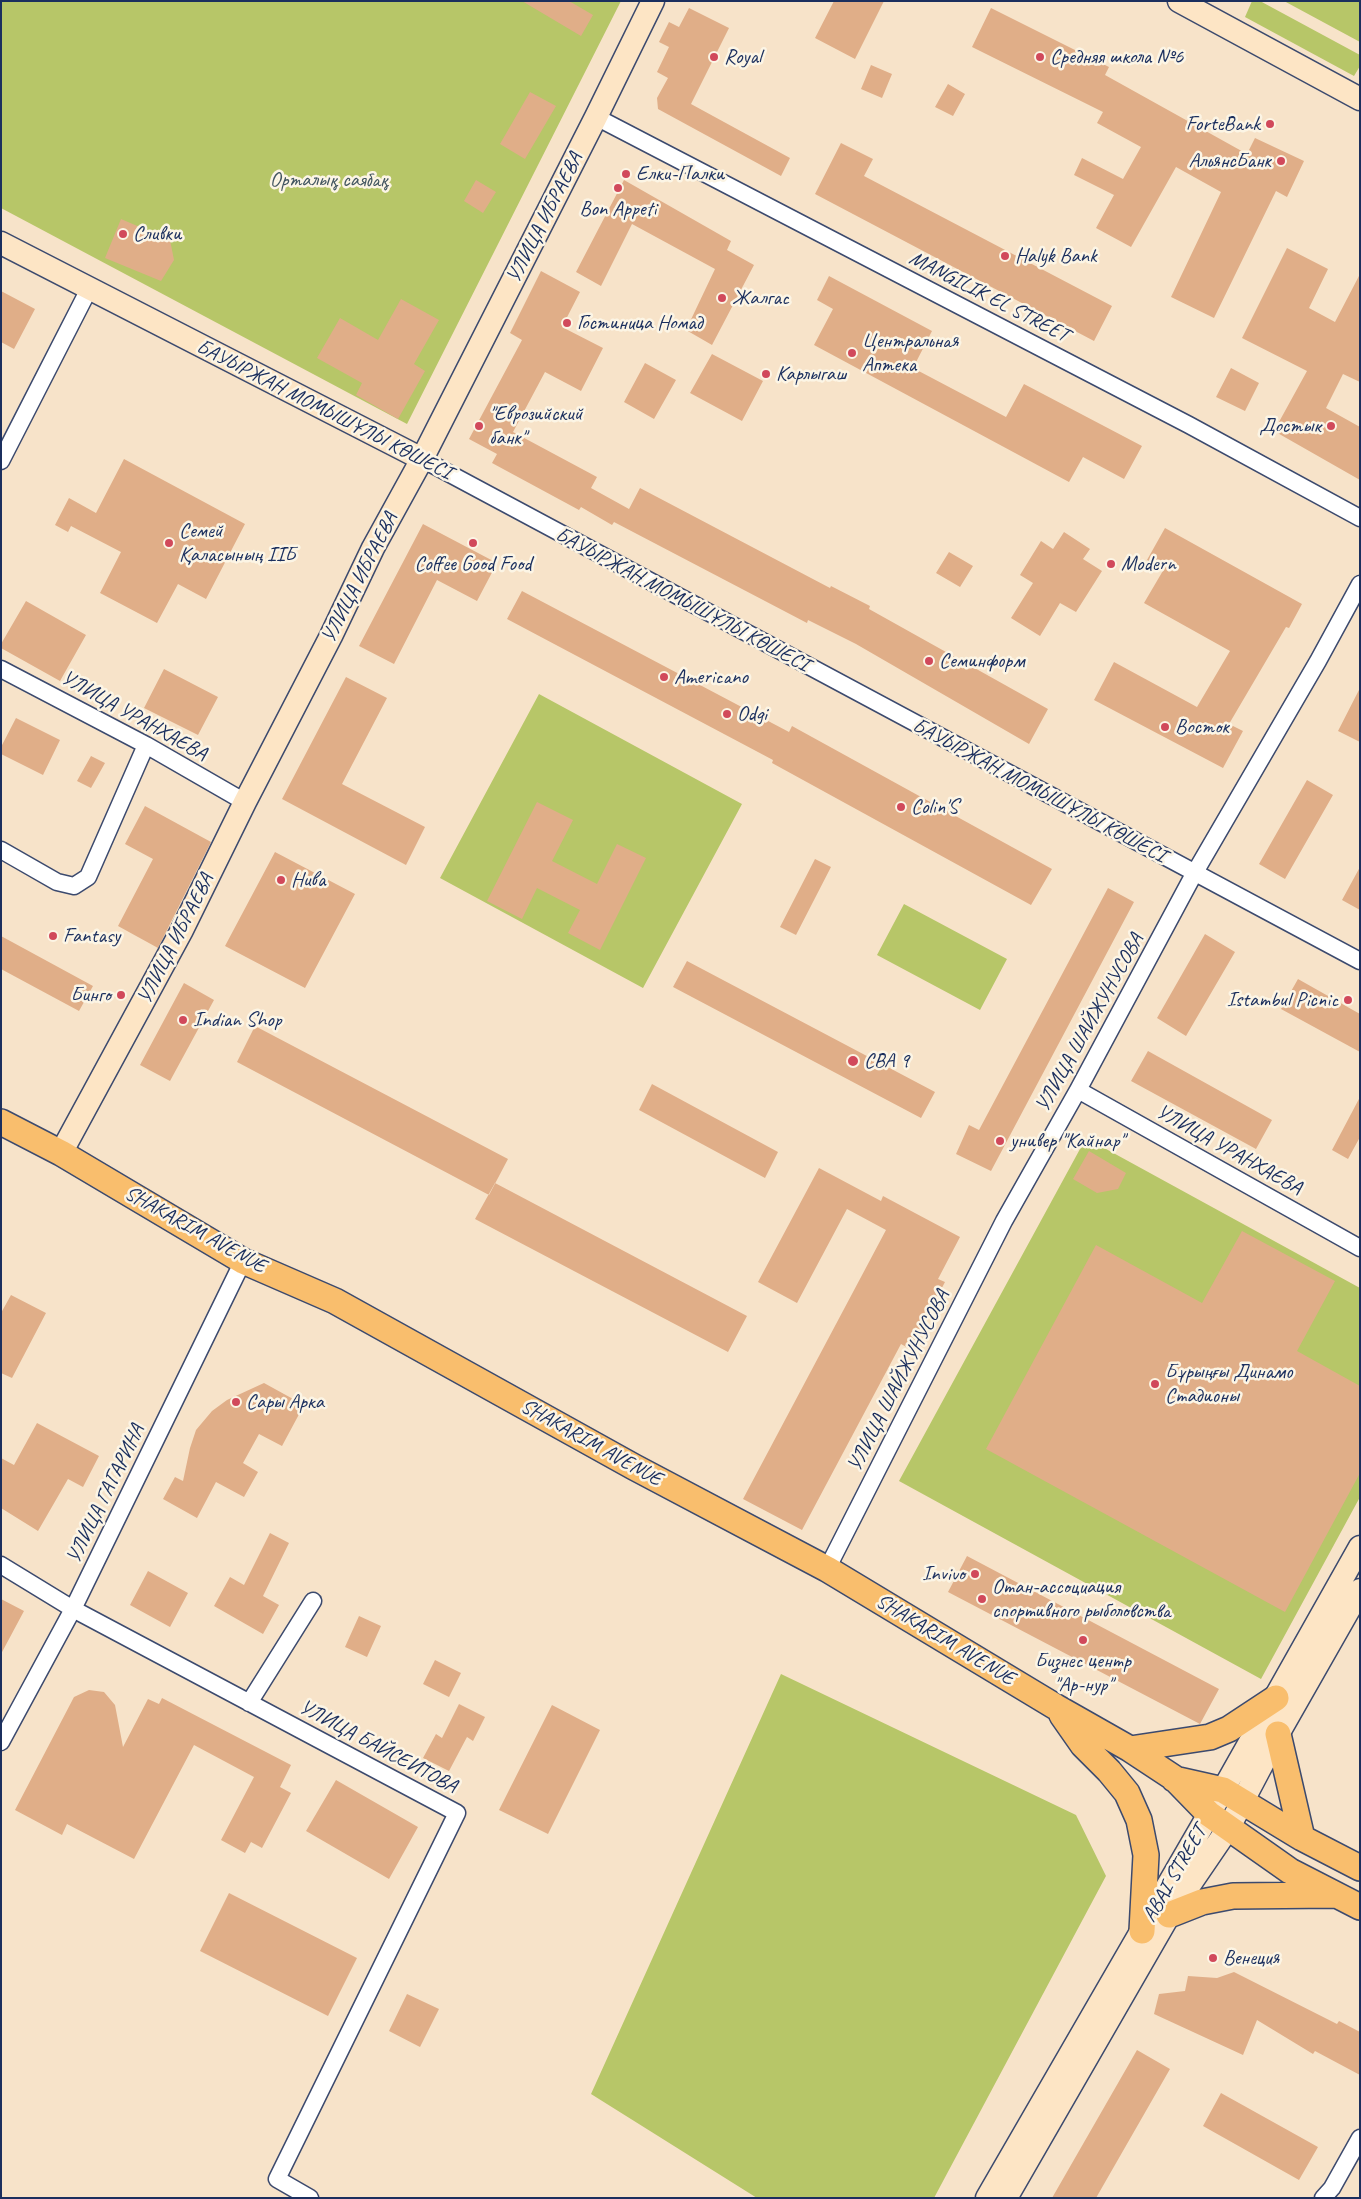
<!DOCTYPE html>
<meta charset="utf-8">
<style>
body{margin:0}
#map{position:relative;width:1361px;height:2199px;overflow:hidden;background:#f7e3c9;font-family:Caveat,sans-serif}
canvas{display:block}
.frame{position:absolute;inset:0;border:2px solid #1b2f5e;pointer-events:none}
</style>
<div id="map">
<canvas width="1361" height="2199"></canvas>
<div class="frame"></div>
</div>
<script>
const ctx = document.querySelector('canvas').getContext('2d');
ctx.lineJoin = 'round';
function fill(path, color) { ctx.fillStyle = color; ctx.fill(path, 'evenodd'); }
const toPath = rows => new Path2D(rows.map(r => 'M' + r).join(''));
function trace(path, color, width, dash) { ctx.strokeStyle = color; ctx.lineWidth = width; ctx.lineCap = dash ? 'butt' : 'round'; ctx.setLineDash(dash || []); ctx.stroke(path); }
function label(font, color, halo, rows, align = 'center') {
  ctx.font = font + ' Caveat,sans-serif'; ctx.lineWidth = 5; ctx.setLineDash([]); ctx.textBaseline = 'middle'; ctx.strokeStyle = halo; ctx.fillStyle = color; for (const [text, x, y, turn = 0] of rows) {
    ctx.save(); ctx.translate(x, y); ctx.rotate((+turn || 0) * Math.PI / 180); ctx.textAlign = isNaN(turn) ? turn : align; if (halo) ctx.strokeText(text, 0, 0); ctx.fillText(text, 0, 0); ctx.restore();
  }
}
fill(toPath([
 [1,1,621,1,407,424,1,208],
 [1252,1,1260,1,1360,55,1360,66,1354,76,1245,17],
 [1284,1,1360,1,1360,42],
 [539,694,742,804,643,988,440,878],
 [904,904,1007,959,980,1010,877,955],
 [1086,1138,1360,1288,1360,1497,1261,1679,899,1481],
 [781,1674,1076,1815,1106,1876,934,2198,757,2198,591,2094]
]), '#b7c668');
fill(toPath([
 [522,1,569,1,593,15,581,36],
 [834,1,884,1,855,59,815,38],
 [689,8,729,28,691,104,790,158,781,176,658,109,657,98,668,78,657,72,669,47,659,42,669,22,679,27],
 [991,8,1109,67,1105,75,1247,154,1255,138,1304,161,1287,197,1276,191,1214,318,1171,297,1221,192,1176,167,1131,247,1096,228,1114,195,1074,175,1082,158,1123,179,1141,147,1097,123,1103,112,972,47],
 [871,65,892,74,882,98,861,89],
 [948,84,965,94,953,116,935,107],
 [530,92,556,106,525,159,500,144],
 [841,143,873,159,864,176,1112,306,1094,341,815,194],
 [476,180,496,192,483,213,464,201],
 [624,180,731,241,727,250,754,265,712,345,686,330,715,269,632,224,601,286,576,272],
 [121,219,170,240,174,260,161,281,105,258],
 [1287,248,1328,269,1309,308,1335,322,1360,274,1360,382,1343,374,1326,408,1360,427,1360,480,1274,431,1307,371,1242,338],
 [541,271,580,292,562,327,603,348,581,391,545,372,513,432,597,477,591,488,629,509,640,488,830,588,831,586,870,606,869,609,1048,709,1029,744,856,644,808,620,807,623,614,522,612,525,581,507,579,510,492,463,497,454,469,439,522,340,510,333],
 [829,276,932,331,913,368,1006,417,1024,384,1142,446,1124,479,1083,457,1069,482,814,345,833,309,817,300],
 [1,291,35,309,14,349,1,342],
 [401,299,439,320,414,364,425,371,398,419,356,395,362,383,317,358,340,318,378,340],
 [712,354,763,381,742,421,690,393],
 [645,363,676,380,654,419,624,402],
 [1231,368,1259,383,1245,411,1216,397],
 [124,459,245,524,206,599,178,584,157,623,100,593,121,552,71,526,68,532,55,525,69,498,96,513],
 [423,524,497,563,477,601,437,580,394,664,359,646],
 [1165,528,1302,604,1289,628,1286,627,1229,724,1243,731,1223,768,1094,700,1114,662,1197,707,1230,651,1144,603,1164,569,1147,560],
 [1064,532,1090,549,1083,559,1102,571,1076,612,1060,603,1040,636,1011,618,1033,583,1020,575,1041,541,1053,549],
 [949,552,973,566,960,587,936,573],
 [522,591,789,732,792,726,1052,869,1031,905,772,763,773,760,507,619],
 [26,601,86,635,60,681,1,648,1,644],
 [164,669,218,697,198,735,144,708],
 [346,677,387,698,342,784,425,827,406,865,282,799],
 [1360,688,1360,742,1338,731],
 [16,718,60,740,43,775,1,754,1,747],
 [91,756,105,763,91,788,77,781],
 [1307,780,1333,795,1285,879,1259,864],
 [537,802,573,820,552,861,597,884,617,844,646,858,600,950,568,933,580,910,537,888,522,919,487,901],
 [145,806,211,842,158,948,118,926,153,859,125,844],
 [275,852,355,894,305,988,225,946],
 [815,859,831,867,796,935,780,927],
 [1360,867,1360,910,1342,900],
 [1108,888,1134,902,991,1171,956,1154,969,1125,979,1130],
 [1205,934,1235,952,1186,1036,1157,1018],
 [1,936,93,986,79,1011,1,969],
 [687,961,935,1092,921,1118,673,987],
 [1298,979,1360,1014,1360,1052,1281,1009],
 [184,983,214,1000,170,1081,140,1065],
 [255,1026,508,1159,489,1195,237,1062],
 [1148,1051,1272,1120,1256,1149,1131,1081],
 [652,1084,778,1152,765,1178,639,1110],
 [1360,1097,1360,1137,1348,1159,1332,1150],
 [1089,1151,1126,1173,1118,1189,1097,1193,1073,1179],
 [819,1168,881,1201,883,1196,960,1237,938,1279,945,1282,910,1349,901,1344,802,1530,743,1499,886,1230,847,1209,797,1303,758,1282],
 [495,1183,747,1316,728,1352,475,1219],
 [1242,1231,1335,1281,1297,1351,1360,1386,1360,1473,1285,1612,986,1449,1096,1245,1202,1303],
 [11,1295,46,1313,12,1378,1,1373,1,1313],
 [264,1383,304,1405,282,1446,259,1434,243,1463,258,1472,244,1497,216,1482,197,1518,163,1499,175,1477,183,1481,190,1448,196,1430,212,1411,227,1400],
 [37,1423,99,1456,83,1487,68,1479,38,1531,1,1508,1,1458,14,1465],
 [270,1533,289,1543,263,1596,279,1605,263,1634,214,1606,230,1577,244,1585],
 [967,1556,1219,1689,1200,1724,948,1592],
 [148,1571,188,1593,170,1627,130,1605],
 [1,1599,24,1611,1,1654],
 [359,1616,381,1626,367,1657,345,1647],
 [435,1660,461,1673,449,1697,423,1684],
 [89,1690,104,1692,115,1705,123,1747,148,1699,159,1704,162,1698,291,1765,280,1787,291,1793,262,1848,251,1842,245,1853,221,1840,254,1777,194,1745,134,1859,67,1824,62,1835,15,1810,74,1697],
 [459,1704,485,1717,473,1741,467,1737,449,1771,423,1758,436,1734,442,1738],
 [552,1705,600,1730,548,1834,499,1810],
 [336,1780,418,1827,389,1879,306,1831],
 [229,1893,357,1958,328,2016,200,1951],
 [1234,1972,1337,2024,1339,2021,1360,2032,1360,2075,1315,2051,1313,2054,1257,2020,1243,2055,1154,2014,1159,1994,1185,1991,1188,1976,1217,1978],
 [407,1994,439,2009,420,2047,389,2031],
 [1137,2050,1170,2069,1096,2198,1052,2198],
 [1221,2093,1318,2147,1299,2180,1203,2126]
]), '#e0ae88');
const street = toPath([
 [596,117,1189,425,1360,518],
 [422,459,1360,961],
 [1,461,89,289],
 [1,669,146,745,245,802],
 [1,850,57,882,74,886,88,877,146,745],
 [1078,1090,1360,1248],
 [1,1565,73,1609,457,1813,277,2179,310,2198],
 [827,1569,1004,1221,1078,1090,1194,874,1318,661,1360,584],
 [249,1703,313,1601],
 [1,1742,73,1609,243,1261],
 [1323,2198,1332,2188,1360,2138]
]);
const secondary = toPath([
 [1179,1,1360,99],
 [1,243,422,459],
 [61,1153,182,930,245,802,331,636,373,548,422,459,596,117,653,1],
 [987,2198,1223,1790,1360,1547],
 [1006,2198,1169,1915,1229,1827,1278,1734,1360,1590]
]);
const primary = toPath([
 [1,1122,61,1153,243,1261,335,1301,634,1467,827,1569,1056,1707,1130,1749,1174,1778,1209,1814,1290,1871,1360,1907],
 [1062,1715,1083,1745,1109,1771,1127,1793,1139,1820,1146,1855,1142,1931],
 [1278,1734,1302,1838],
 [1130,1749,1210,1737,1229,1729,1276,1698],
 [1174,1779,1223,1790,1302,1838,1360,1868],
 [1169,1915,1202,1902,1233,1896,1334,1895]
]);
trace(street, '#3c4a6e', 19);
trace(secondary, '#3c4a6e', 25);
trace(primary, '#3c4a6e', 28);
trace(street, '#fff', 16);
trace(secondary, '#fde5c5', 22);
trace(primary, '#f9be6d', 25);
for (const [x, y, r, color] of [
 [714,57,5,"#d1495b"],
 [1040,57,5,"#d1495b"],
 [1270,124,5,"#d1495b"],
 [1281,161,5,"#d1495b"],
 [626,174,5,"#d1495b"],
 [618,188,5,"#d1495b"],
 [123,234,5,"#d1495b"],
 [1005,256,5,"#d1495b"],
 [722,298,5,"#d1495b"],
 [567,323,5,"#d1495b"],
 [852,353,5,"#d1495b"],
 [766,374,5,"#d1495b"],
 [479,426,5,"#d1495b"],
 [1331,426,5,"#d1495b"],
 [169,543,5,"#d1495b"],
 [473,543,5,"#d1495b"],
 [1111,564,5,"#d1495b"],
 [929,661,5,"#d1495b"],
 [664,677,5,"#d1495b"],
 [727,714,5,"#d1495b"],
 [1165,727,5,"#d1495b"],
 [901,807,5,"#d1495b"],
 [281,880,5,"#d1495b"],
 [53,936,5,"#d1495b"],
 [121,995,5,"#d1495b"],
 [1348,1000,5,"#d1495b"],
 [183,1020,5,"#d1495b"],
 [853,1061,6,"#d1495b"],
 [1000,1141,5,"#d1495b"],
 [1155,1384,5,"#d1495b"],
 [236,1402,5,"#d1495b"],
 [975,1574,5,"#d1495b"],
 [982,1599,5,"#d1495b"],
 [1083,1640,5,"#d1495b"],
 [1213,1958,5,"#d1495b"]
]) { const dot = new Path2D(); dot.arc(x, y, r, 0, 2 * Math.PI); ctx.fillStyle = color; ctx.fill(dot); trace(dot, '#fcf5e5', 2); }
label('21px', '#1b2f5e', '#fcf5e5', [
 ["Royal",724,57],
 ["Средняя школа №6",1050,57],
 ["ForteBank",1260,124,"right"],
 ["АльянсБанк",1271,161,"right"],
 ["Елки-Палки",636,174],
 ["Bon Appeti",618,209,"center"],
 ["Сливки",133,234],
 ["Halyk Bank",1015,256],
 ["Жалгас",732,298],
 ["Гостиница Номад",577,323],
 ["Центральная",862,341],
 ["Аптека",862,365],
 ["Карлыгаш",776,374],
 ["\"Еврозийский",489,414],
 ["банк\"",489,438],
 ["Достык",1321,426,"right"],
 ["Семей",179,531],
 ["Қаласының ІІБ",179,555],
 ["Coffee Good Food",473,564,"center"],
 ["Modern",1121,564],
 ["Семинформ",939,661],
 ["Americano",674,677],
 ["Odgi",737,714],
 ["Восток",1175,727],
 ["Colin'S",911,807],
 ["Нива",291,880],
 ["Fantasy",63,936],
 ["Бинго",111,995,"right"],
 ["Istambul Picnic",1338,1000,"right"],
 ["Indian Shop",193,1020],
 ["СВА 9",864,1061],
 ["универ \"Кайнар\"",1010,1141],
 ["Бұрыңғы Динамо",1165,1372],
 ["Стадионы",1165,1396],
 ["Сары Арка",246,1402],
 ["Invivo",965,1574,"right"],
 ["Отан-ассоциация",992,1587],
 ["спортивного рыболовства",992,1611],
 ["Бизнес центр",1083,1661,"center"],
 ["\"Ар-нур\"",1083,1685,"center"],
 ["Венеция",1223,1958]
], 'left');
label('21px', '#425560', '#fcf5e5', [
 ["Орталық саябақ",329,180]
]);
label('21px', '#1b2f5e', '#fcf5e5', [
 ["УЛИЦА ИБРАЕВА",545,218,-63],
 ["MANGILIK EL STREET",989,297,27],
 ["БАУЫРЖАН МОМЫШҰЛЫ КӨШЕСІ",324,410,27],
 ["УЛИЦА ИБРАЕВА",360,578,-63],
 ["БАУЫРЖАН МОМЫШҰЛЫ КӨШЕСІ",682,600,28],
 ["УЛИЦА УРАНХАЕВА",134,716,29],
 ["БАУЫРЖАН МОМЫШҰЛЫ КӨШЕСІ",1039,791,28],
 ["УЛИЦА ИБРАЕВА",176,939,-63],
 ["УЛИЦА ШАЙЖУНУСОВА",1090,1023,-61],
 ["УЛИЦА УРАНХАЕВА",1229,1150,29],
 ["SHAKARIM AVENUE",195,1230,29],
 ["УЛИЦА ШАЙЖУНУСОВА",899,1381,-63],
 ["SHAKARIM AVENUE",591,1443,29],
 ["УЛИЦА ГАГАРИНА",106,1494,-64],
 ["SHAKARIM AVENUE",945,1640,31],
 ["УЛИЦА БАЙСЕИТОВА",378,1747,28],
 ["ABAI STREET",1175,1874,-60]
]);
</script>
